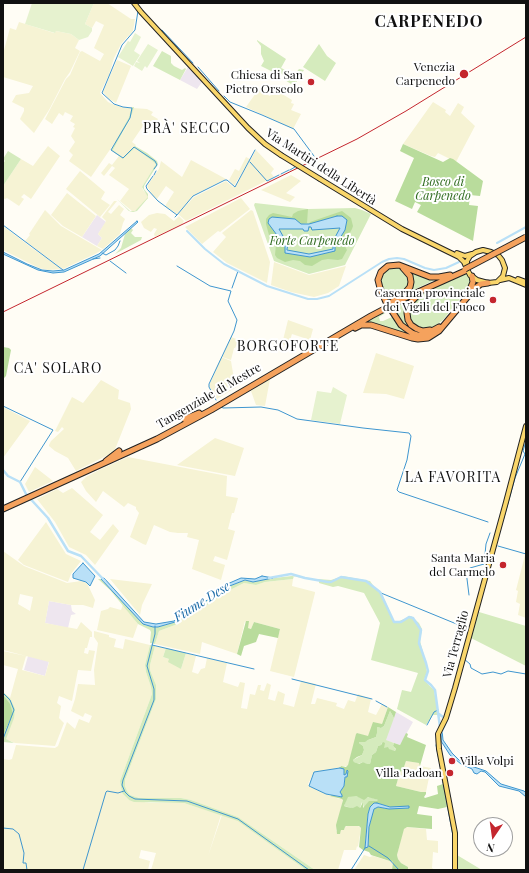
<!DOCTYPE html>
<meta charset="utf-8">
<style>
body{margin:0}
#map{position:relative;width:529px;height:873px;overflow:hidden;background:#fffdf5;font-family:"Playfair Display",serif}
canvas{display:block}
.frame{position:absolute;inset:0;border:4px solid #111;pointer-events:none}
.north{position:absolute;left:473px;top:817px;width:40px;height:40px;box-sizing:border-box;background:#fff;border:1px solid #a0a0a0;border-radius:50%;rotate:193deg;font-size:11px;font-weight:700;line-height:16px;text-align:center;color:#111}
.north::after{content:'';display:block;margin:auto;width:14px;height:18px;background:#c4262e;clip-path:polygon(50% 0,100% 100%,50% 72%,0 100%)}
</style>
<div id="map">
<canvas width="529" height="873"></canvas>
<div class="frame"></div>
<div class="north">N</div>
</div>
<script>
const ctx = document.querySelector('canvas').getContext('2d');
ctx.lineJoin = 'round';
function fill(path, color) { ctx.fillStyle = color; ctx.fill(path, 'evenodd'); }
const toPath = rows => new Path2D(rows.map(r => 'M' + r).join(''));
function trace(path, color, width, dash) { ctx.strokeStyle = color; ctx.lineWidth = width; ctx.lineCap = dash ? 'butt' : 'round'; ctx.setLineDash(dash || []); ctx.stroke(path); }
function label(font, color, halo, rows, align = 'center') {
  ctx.font = font + ' "Playfair Display",serif'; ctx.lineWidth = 4; ctx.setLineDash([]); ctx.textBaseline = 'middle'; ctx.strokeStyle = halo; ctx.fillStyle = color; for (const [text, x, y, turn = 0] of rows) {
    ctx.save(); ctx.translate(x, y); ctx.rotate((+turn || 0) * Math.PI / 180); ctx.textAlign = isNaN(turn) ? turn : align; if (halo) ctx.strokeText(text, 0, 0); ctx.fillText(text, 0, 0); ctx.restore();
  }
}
fill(toPath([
 [188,67,202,82,197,89,180,80],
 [97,215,106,222,98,234,102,238,97,246,82,237],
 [49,601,71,605,72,611,76,614,71,615,68,628,45,623],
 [28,656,49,661,45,676,24,670],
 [396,712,413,722,400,745,385,740]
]), '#eee6ef');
fill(toPath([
 [94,3,107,3,131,19,135,19,133,31,121,44,114,58,109,75,100,93,108,102,112,104,122,107,132,108,131,113,118,138,91,177,69,161,73,155,69,151,75,142,71,136,75,128,73,127,75,124,70,121,73,116,65,112,63,116,59,113,52,124,45,119,66,79,70,75,80,52,82,51,100,61,104,54,94,48,104,25,96,21,92,28,85,24],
 [19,22,54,33,56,31,71,34,79,40,75,48,80,51,70,72,65,79,49,110,34,133,20,119,24,111,24,108,12,102,16,95,29,93,33,86,3,77,3,54,10,28,16,30],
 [117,60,131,66,116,103,109,99,103,92],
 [274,89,292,100,291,103,294,104,291,110,301,114,293,129,246,107,258,90,270,96],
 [433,102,446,110,445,112,450,116,458,103,464,107,461,113,475,126,456,162,438,153,435,157,431,156,403,144],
 [133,108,147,109,153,112,151,115,158,119,155,124,147,120,132,142,136,145,123,158,113,150,131,118],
 [48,146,60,156,31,199,24,194,21,197,24,199,19,206,7,198,5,199,3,198,3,186,21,159,33,166],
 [135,148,156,164,142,187,143,190,148,195,148,198,135,211,132,211,120,201,129,189,109,175,115,168,112,166,104,176,101,173,109,163,112,165,119,156,123,159],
 [256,150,274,169,271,173,274,177,186,221,178,214,194,197,226,181,233,187,235,187],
 [246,157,250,159,234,186,229,180,235,169,239,171],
 [191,160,226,179,194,195,177,214,165,206,174,192,166,186,157,199,153,196,147,186,159,169,161,161,182,177],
 [80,171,105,192,101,199,110,205,100,217,66,189],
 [291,175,301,181,286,193,295,197,290,202,261,190],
 [67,193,96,216,82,237,63,226,51,215],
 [241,198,250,209,220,232,218,231,202,244,185,227],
 [114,201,117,201,108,212,111,214,119,205,124,209,120,215,125,219,123,223,120,234,103,249,97,246,102,238,98,234,106,221,102,217],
 [45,210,61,226,102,250,95,254,63,269,25,241,30,235,29,234],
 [251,210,253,211,270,262,267,283,227,263,213,252,226,237,222,233],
 [157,213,165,214,174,221,179,216,184,221,182,224,155,237,154,234,157,229,154,228,151,232,144,228,141,222,149,215],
 [3,226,32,248,62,269,48,270,39,268,3,250],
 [274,262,309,275,346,266,339,286,328,293,314,297,291,292,271,285],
 [288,320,313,329,310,340,292,334,288,346,282,344],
 [231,337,239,340,235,348,234,348,231,360,222,357],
 [376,353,414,366,404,399,386,394,363,393],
 [221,357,231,361,233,373,238,386,217,399,209,386],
 [270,379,265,406,256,405,251,391],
 [101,380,119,390,118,399,130,403,131,409,114,452,76,471,68,458,55,451,49,446,49,445,51,441,64,429,62,427,58,432,55,431,72,397,83,403],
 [3,407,30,421,3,458],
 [215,438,244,448,235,476,177,465],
 [128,457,227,476,226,496,238,498,234,513,232,513,228,529,235,531,227,560,215,556,213,561,225,565,221,580,192,569,199,540,187,537,188,533,178,533,170,532,154,525,146,545,143,544,130,537,139,513,136,509,136,507,128,503,124,507,103,491,96,502,86,491,81,482,86,477,101,469],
 [35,467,53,481,29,492,25,484],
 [72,488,103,515,90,532,100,540,113,524,119,531,95,565,86,555,69,547,55,522,37,499,57,489,63,493],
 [46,522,66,554,81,561,71,574,68,582,24,565,18,560],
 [3,551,24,566,67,583,81,581,87,583,95,600,93,608,83,605,71,605,49,601,45,623,77,629,81,622,92,632,92,637,90,637,87,648,85,648,84,653,88,654,89,650,95,651,91,671,78,670,72,701,59,696,57,703,61,706,59,718,64,723,55,746,15,743,5,739,15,712,10,698,18,669,3,665,3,651,26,656,22,670,45,676,49,662,3,650],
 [20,594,33,597,30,611,18,604],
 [525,555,526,556,526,618,518,615,520,604,516,602,518,591,516,590],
 [110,579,152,584,142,605,140,615],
 [293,579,292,586,315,592,315,593,294,677,270,671,280,629,254,622,251,629,248,628,245,621,237,654,202,642,200,654,155,644,159,631,175,625,185,618,194,614,226,592,244,583,256,585,265,582],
 [123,604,138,624,133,638,97,630,101,611,108,609,110,607,121,610],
 [94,631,109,635,109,637,116,639,114,647,123,649,125,639,150,645,145,665,146,672,151,687,152,694,120,781,122,793,129,800,151,803,184,803,221,815,208,856,222,815,239,821,306,870,151,870,156,853,141,850,139,858,150,861,148,870,3,870,3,759,9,760,12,759,16,745,55,748,58,746,67,722,75,729,79,719,89,723,92,716,85,713,83,717,71,711,75,699,78,684,95,685,94,670,98,643,94,637],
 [155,646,166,648,163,657,169,659,181,669,186,653,196,656,192,672,198,674,201,669,205,668,207,658,227,663,223,682,238,687,240,682,245,683,241,708,247,709,250,694,255,695,258,685,261,685,260,690,264,691,267,683,271,685,268,699,275,701,278,691,285,694,283,704,294,707,301,681,316,684,311,704,315,704,317,698,337,703,336,706,344,709,348,700,355,702,358,694,371,699,368,712,376,715,382,704,388,707,382,724,368,737,357,733,348,766,341,766,340,768,314,772,308,784,310,787,339,799,343,799,336,831,340,833,341,830,344,830,345,827,349,825,357,825,361,828,358,847,357,846,356,850,344,850,338,870,315,870,238,817,191,800,181,798,139,798,130,795,127,791,125,786,125,780,156,699,156,685,150,670,150,665],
 [406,761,420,763,420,766,431,768,426,792,421,792,396,786,400,772,403,770],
 [406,827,426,829,427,840,438,841,438,853,433,852,432,868,435,870,408,870,408,867,401,863,398,859,397,855,403,830],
 [364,855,370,857,373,856,393,862,392,870,354,870]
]), '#f6f3d4');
fill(toPath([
 [257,40,286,59,281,68,295,74,299,69,304,70,294,86,285,80,285,76,279,72,277,74,261,66,264,61,261,54,261,46,257,41],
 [319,44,327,56,336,63,325,81,303,67],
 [162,51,171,56,171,63,174,66,182,70,185,68,186,69,180,80,153,66],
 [132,107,134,107,131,117,113,150,123,158,135,146,147,153,157,161,158,164,144,186,144,189,148,194,148,198,137,211,133,212,129,211,117,199,130,211,135,211,148,197,142,187,156,164,135,148,123,159,111,150,129,117],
 [8,151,21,159,3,186,3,163,5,161,3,159],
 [255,203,308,209,355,208,362,210,371,214,345,265,309,274,274,261,254,205],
 [131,228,133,230,131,233,135,237,142,237,141,240,115,254,121,248,125,234],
 [393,265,397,265,402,266,424,276,439,278,407,293,411,283,409,272,400,266,391,266,384,269,379,277,379,285,382,293,379,285,379,277,380,275,384,269,387,267,391,266],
 [391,267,401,268,410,279,406,291,388,302,383,292,380,280,383,272],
 [467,271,471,278,471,285,443,320,431,329,416,328,407,314,413,299,422,293],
 [415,295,406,315,421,334,406,328,391,307],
 [389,308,391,314,387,312,379,317,380,321,383,321,392,317,403,329,411,335,421,338,385,328,357,326],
 [292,576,308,579,294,576,293,579,265,582,256,585,244,583,226,592,194,614,185,618,175,625,159,631,155,644,150,643,151,632,150,630,138,624,110,590,98,579,101,579,145,625,158,627,175,622,227,587,245,580,253,582,265,579],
 [343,576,370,581,375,588,381,592,394,621,397,622,411,616,419,623,422,629,420,641,425,659,427,672,424,680,434,690,438,714,439,727,438,715,433,715,426,725,397,709,402,690,411,692,418,673,371,660,380,623,364,593,338,586,333,587,319,583,319,581,310,579,318,579,331,580],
 [479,612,526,626,526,666,471,638],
 [150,645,155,646,150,665,150,670,156,685,156,699,125,780,125,786,127,791,130,795,139,798,181,798,191,800,238,817,315,870,306,870,238,821,184,803,134,802,129,800,122,793,120,781,152,694,151,687,146,672,145,665],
 [166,648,186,653,181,669,168,662,169,659,163,657],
 [3,692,10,698,15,709,14,718,6,739,14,743,3,742,5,731,10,721],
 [390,711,394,718,386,740,394,743,393,746,396,750,394,751,384,748,382,743,381,745,378,746,376,752,372,755,370,764,366,764,363,762,358,764,354,762,353,760,362,755,364,750,363,746,359,743,359,741,363,742,376,737,377,733,377,727,381,728,384,726],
 [350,796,356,796,362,798,370,797,378,800,376,801,370,801,364,808,363,804,362,802,360,808,352,808,344,806,347,797],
 [457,855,482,870,456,870]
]), '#d5ebbd');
fill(toPath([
 [403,144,443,162,450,158,453,159,483,181,480,196,470,195,469,205,478,206,473,241,417,212,421,205,415,202,412,209,395,201,414,158,400,151],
 [308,209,307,223,301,224,295,219,268,223,285,246,285,253,310,257,335,251,335,246,345,230,337,216,309,224,310,222,342,211,351,218,353,226,352,229,346,240,342,241,347,250,342,259,338,260,328,259,322,260,312,266,305,265,300,261,293,260,285,262,277,258,275,255,276,244,269,235,266,224,266,219,269,215,273,213,292,217,293,214,298,211],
 [3,347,9,348,11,350,6,376,3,379],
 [246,621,249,621,248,628,251,629,254,622,280,629,278,638,259,634,256,642,244,646,241,656,237,654],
 [3,695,10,704,13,714,5,731,3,741],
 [388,707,396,712,394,718,390,711,384,726,381,728,377,727,377,733,376,737,368,740,365,742,359,742,359,743,363,746,364,750,362,755,357,757,353,760,354,762,359,764,363,762,367,764,370,764,372,755,376,752,378,746,381,745,383,742,385,743,384,748,388,747,389,749,395,751,396,749,393,746,394,743,400,745,406,733,408,734,407,737,426,745,420,766,419,763,406,761,403,770,400,772,396,786,421,792,426,792,426,794,424,797,425,798,438,794,437,786,443,784,447,807,438,809,419,806,417,814,432,816,432,829,407,827,404,829,397,855,398,859,401,863,408,867,408,870,392,870,393,862,371,855,369,852,363,850,359,847,361,828,359,826,346,826,345,827,344,830,341,830,340,834,337,834,336,825,343,800,342,799,330,796,332,795,340,797,342,796,340,792,344,786,345,777,346,778,348,770,346,771,346,774,344,775,340,768,341,766,346,767,348,765,356,734,357,733,368,736,373,722,382,724],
 [356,796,364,800,368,797,378,800,376,801,369,801,363,808,363,802,360,808,357,806,353,808,347,807,344,806,348,797],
 [377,803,390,807,409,807,389,809,378,807,373,809,369,828,368,847,365,848,368,814,370,807,374,803]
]), '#b9dc9c');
fill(toPath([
 [32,3,94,3,85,24,92,28,92,31,88,37,79,40,71,34,56,31,55,33,25,24],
 [135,33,141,37,134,51,140,55,133,66,118,57,128,41,130,42],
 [148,44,158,50,147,68,145,66,142,71,134,66,136,62,140,63,137,61],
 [333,387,347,395,340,424,311,420,317,391,331,393]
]), '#e6f2cf');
const water = toPath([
 [337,216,342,216,347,220,345,230,335,246,335,251,310,257,285,253,285,246,268,223,269,219,272,217,295,219,301,224,309,224,337,216],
 [309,227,311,227,312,230,340,228,331,245,333,247,333,249,309,254,287,250,287,249,288,245,279,229,303,229,304,231,308,231,309,227],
 [137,221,138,222,100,256,64,272,53,273,38,270,3,254,3,252,27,264,42,270,53,271,64,270,99,254,137,221],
 [83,563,95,576,90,586,86,582,73,578,73,574,83,563],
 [262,576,273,578,253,582,245,580,227,587,175,622,158,627,153,627,143,624,101,579,104,578,144,622,156,624,174,621,182,614,206,601,225,585,241,578,255,579,262,576],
 [442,730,443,740,452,753,462,763,486,771,501,784,524,791,526,793,526,797,519,791,499,786,485,772,481,771,477,774,474,773,472,769,461,764,450,755,441,741,441,733,442,730],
 [340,768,344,769,344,775,346,774,347,770,348,771,347,777,345,777,344,786,340,792,342,795,342,797,326,794,309,786,314,772,340,768],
 [377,803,390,807,409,806,409,808,389,809,378,807,374,809,369,827,368,847,365,848,368,814,370,807,374,803,377,803]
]);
fill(water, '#b9e0f7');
trace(water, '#3f96cf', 1);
trace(toPath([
 [138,11,135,30,122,45,102,93,114,104,123,107,132,108,130,118,111,150,123,158,134,147,155,161,157,165,154,169],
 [162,30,193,63],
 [198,67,219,91],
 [224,96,230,102,262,115,294,129,314,156],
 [250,162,267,181,279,175],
 [290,170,295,167],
 [281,174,289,170],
 [154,175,156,171],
 [153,176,146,186,147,189,158,201,177,215,175,217],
 [177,215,193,196,225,180,227,180,235,187,255,150],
 [3,225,63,270],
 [102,253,106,255,115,250,118,246,120,241],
 [93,259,100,258],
 [110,261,126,273],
 [177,266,210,286,231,291,228,301,237,320,234,331,209,384,209,387,216,400],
 [232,288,238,271],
 [3,406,53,430,20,482],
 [220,406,223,408,261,407,278,410,297,419,363,428,409,433,411,436,407,460,397,490,399,492,488,522],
 [503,521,515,478,525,454,523,451,526,441],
 [498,546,526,554],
 [381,593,459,625,468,630,469,632],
 [469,595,466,571,470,568,484,564,486,544,490,533],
 [459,625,467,614],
 [155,626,155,634,147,666,154,689,154,700,123,780,122,785,125,792,129,796,135,799,187,801,238,819,309,870],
 [473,630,478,612],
 [152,645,254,669],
 [461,658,468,635],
 [464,659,470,664,471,668,482,674,493,672,501,674,508,671,526,674],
 [292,679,372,699],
 [3,693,10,700,14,710,3,739],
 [376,701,387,707],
 [427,725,434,712,438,710],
 [436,745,442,775],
 [443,782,453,836],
 [3,828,13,829,19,834,24,853,23,863,26,863,27,870],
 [369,846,388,858,399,870],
 [83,870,106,792,107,791,118,793,124,791],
 [351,870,365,848]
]), '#3f96cf', 1);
trace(toPath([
 [187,231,205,249,224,264,267,286,308,299,317,299,329,296,382,262,389,259,397,258,404,259,425,268,434,270,446,268,459,262],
 [497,243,526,227]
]), '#b9e0f7', 2);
trace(toPath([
 [3,470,8,476,20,482,26,494,48,518,68,551,81,556,105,581],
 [269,578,291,574,305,578,328,582,331,582,341,577,366,581,380,592,394,622,401,622,409,617,413,618,421,630,419,643,426,663,428,671,425,680,431,685,435,690,440,727],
 [439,714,447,720,441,733]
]), '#b9e0f7', 2.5);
const primary = toPath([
 [134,3,141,12,248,128,265,144,281,155],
 [320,179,402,229,459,257,464,262,468,271,470,275,477,280,488,283,497,282,503,276,505,268,502,260,498,255,491,252,483,250,476,252,470,256,467,261,467,269],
 [457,253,465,256,472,254],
 [518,279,526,282],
 [500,280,509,278,526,285],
 [455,870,455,833,439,749,438,734,446,718,455,688,506,502,526,426]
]);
const motorway = toPath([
 [469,292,473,282,472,276],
 [418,295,408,305,407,313,408,320,411,325,417,329,423,331,430,330],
 [386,302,380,288,378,280,381,272,388,266,399,265,430,277,439,277,450,275],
 [390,303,404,294,410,287,411,282,410,276,403,268],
 [390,308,401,325,412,333,418,335,426,334,439,327],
 [355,328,361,325,371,325,412,338,418,339,428,338,439,331,475,288,481,284,488,283],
 [184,419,199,413],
 [106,461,119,451],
 [3,509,157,439,211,410,371,316,407,297,465,271]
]);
trace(primary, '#222', 6);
trace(motorway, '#222', 7);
trace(primary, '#f9d66b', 4);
trace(motorway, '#f5a25d', 5);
trace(toPath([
 [3,312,357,139,406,111,526,37]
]), '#c4262e', 1);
const primaryBridge = toPath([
 [281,155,320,179]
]);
const motorwayBridge = toPath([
 [465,269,526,237]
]);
trace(primaryBridge, '#222', 6, []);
trace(motorwayBridge, '#222', 7, []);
trace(primaryBridge, '#f9d66b', 4);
trace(motorwayBridge, '#f5a25d', 5);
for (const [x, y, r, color] of [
 [464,74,5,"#c4262e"],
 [311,82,4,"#c4262e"],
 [493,300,4,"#c4262e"],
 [503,565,4,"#c4262e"],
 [452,761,4,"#c4262e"],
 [450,773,4,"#c4262e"]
]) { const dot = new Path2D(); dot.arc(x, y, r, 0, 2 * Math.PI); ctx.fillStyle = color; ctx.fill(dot); trace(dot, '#fff', 1.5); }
label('12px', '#111', '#fff', [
 ["Venezia",455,67],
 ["Carpenedo",455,81],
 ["Chiesa di San",303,75],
 ["Pietro Orseolo",303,89],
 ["Caserma provinciale",485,293],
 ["dei Vigili del Fuoco",485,307],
 ["Santa Maria",495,558],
 ["del Carmelo",495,572],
 ["Villa Volpi",460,761,"left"],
 ["Villa Padoan",442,773]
], 'right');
label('12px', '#111', '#fff', [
 ["Via Martiri della Libertà",321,167,33],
 ["Tangenziale di Mestre",209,396,-30],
 ["Via Terraglio",456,644,-75]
]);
label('italic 12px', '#2f6b1f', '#fff', [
 ["Bosco di",443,182],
 ["Carpenedo",443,196],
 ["Forte Carpenedo",312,241]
]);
label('italic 13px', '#1768a6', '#fff', [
 ["Fiume Dese",202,602,-32]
]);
ctx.letterSpacing = '1px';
label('14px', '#111', '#fff', [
 ["PRÀ' SECCO",187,129],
 ["BORGOFORTE",288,347],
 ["CA' SOLARO",58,369],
 ["LA FAVORITA",453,478]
]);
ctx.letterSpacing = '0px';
ctx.letterSpacing = '1px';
label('bold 16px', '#111', '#fff', [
 ["CARPENEDO",429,22]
]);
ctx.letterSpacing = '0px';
</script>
